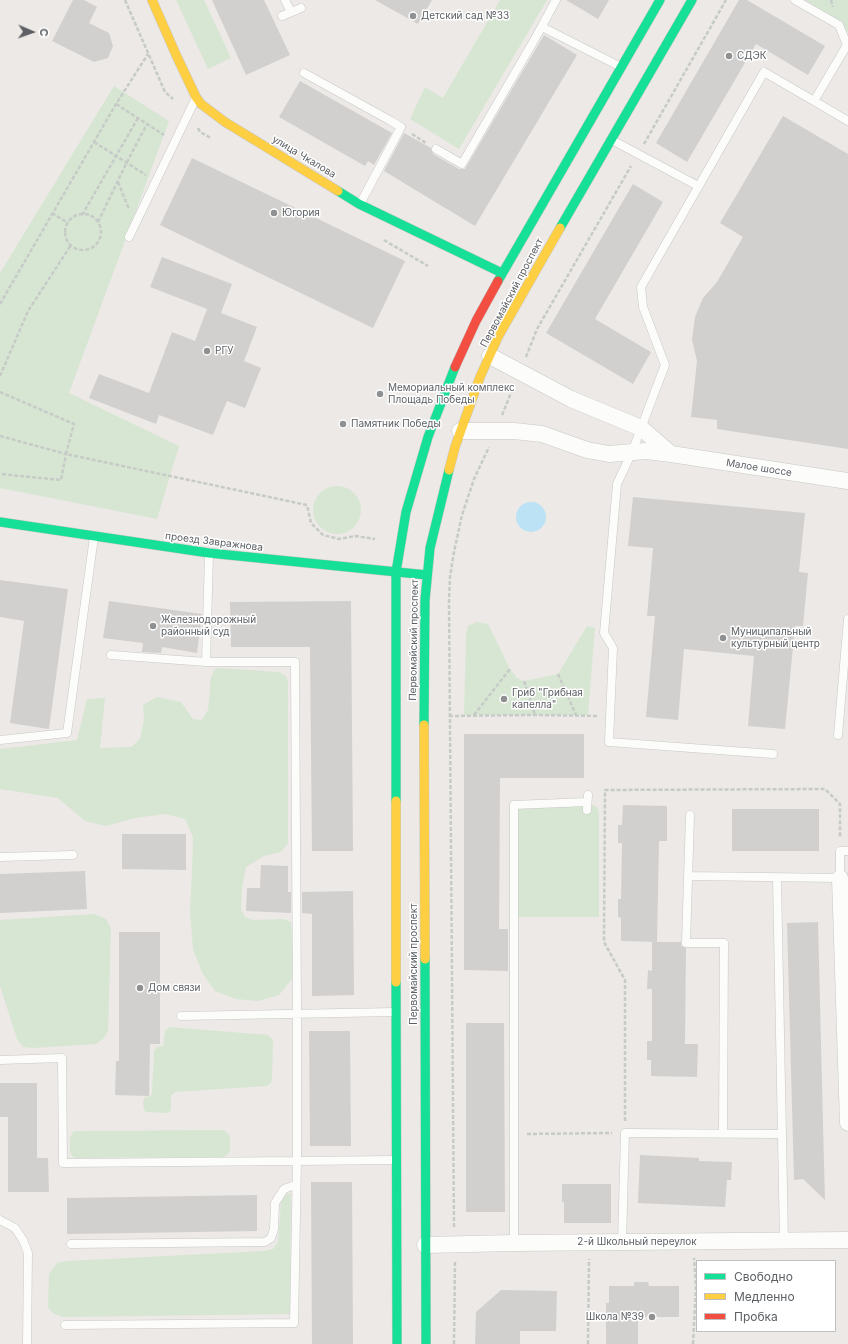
<!DOCTYPE html>
<meta charset="utf-8">
<style>
body{margin:0}
#map{position:relative;width:848px;height:1344px;overflow:hidden;background:#ece9e6;font-family:Inter,sans-serif}
canvas{display:block}
.legend{position:absolute;left:696px;top:1260px;width:140px;height:72px;box-sizing:border-box;background:#fff;border:1px solid #bebfc1;margin:0;padding:5px 7px;list-style:none;font-size:12px;color:#5c6064}
.legend li{display:flex;align-items:center;gap:8px;height:20px}
.legend b{width:20px;border:1px solid #bebfc1}
.north{position:absolute;left:12px;top:12px;width:40px;height:40px;-webkit-text-stroke:3px #fff;paint-order:stroke;rotate:92deg;font-size:11px;font-weight:700;line-height:16px;text-align:center;color:#5c6064}
.north::after{content:'';display:block;margin:auto;width:14px;height:18px;background:#5c6064;clip-path:polygon(50% 0,100% 100%,50% 72%,0 100%)}
</style>
<div id="map">
<canvas width="848" height="1344"></canvas>
<ul class="legend">
<li><b style="height:5px;background:#16e098"></b>Свободно</li>
<li><b style="height:5px;background:#ffcf43"></b>Медленно</li>
<li><b style="height:5px;background:#f24e42"></b>Пробка</li>
</ul>
<div class="north">С</div>
</div>
<script>
const ctx = document.querySelector('canvas').getContext('2d');
ctx.lineJoin = 'round';
function fill(path, color) { ctx.fillStyle = color; ctx.fill(path, 'evenodd'); }
const toPath = rows => new Path2D(rows.map(r => 'M' + r).join(''));
function trace(path, color, width, dash) { ctx.strokeStyle = color; ctx.lineWidth = width; ctx.lineCap = dash ? 'butt' : 'round'; ctx.setLineDash(dash || []); ctx.stroke(path); }
function label(font, color, halo, rows, align = 'center') {
  ctx.font = font + ' Inter,sans-serif'; ctx.lineWidth = 3; ctx.setLineDash([]); ctx.textBaseline = 'middle'; ctx.strokeStyle = halo; ctx.fillStyle = color; for (const [text, x, y, turn = 0] of rows) {
    ctx.save(); ctx.translate(x, y); ctx.rotate((+turn || 0) * Math.PI / 180); ctx.textAlign = isNaN(turn) ? turn : align; if (halo) ctx.strokeText(text, 0, 0); ctx.fillText(text, 0, 0); ctx.restore();
  }
}
fill(toPath([
 [176,0,204,0,231,58,208,69],
 [500,0,547,0,459,149,410,119,425,87,443,98],
 [791,0,848,0,848,32],
 [114,86,169,121,69,393,179,446,157,519,0,488,0,273],
 '313 510a24 24 0 1 1 48 0a24 24 0 1 1-48 0Z',
 [477,622,488,624,510,669,517,678,524,681,558,674,587,626,595,628,588,715,464,715,466,634,468,626],
 [220,668,279,672,286,676,288,682,288,843,281,852,264,856,246,867,242,887,241,909,245,917,253,920,283,919,291,922,294,961,292,979,279,995,258,1001,236,999,215,991,203,974,193,950,190,910,192,872,193,837,185,819,166,814,135,818,106,826,85,821,58,798,0,789,0,749,77,740,87,699,105,698,100,748,131,747,140,739,144,720,143,705,157,697,181,702,193,719,202,720,208,710,211,677,215,669],
 [591,804,597,807,599,813,599,917,515,917,514,805],
 [94,914,106,919,111,928,108,1031,104,1038,96,1044,33,1048,23,1047,17,1039,0,986,0,920],
 [170,1027,268,1035,273,1040,272,1080,270,1084,267,1086,175,1092,171,1096,171,1110,168,1113,146,1112,144,1110,143,1102,145,1097,151,1096,152,1093,154,1051,157,1047,163,1046,165,1032,167,1029],
 [224,1130,230,1136,230,1151,227,1155,223,1157,75,1158,72,1156,70,1152,70,1137,73,1132,76,1131],
 [291,1193,290,1314,63,1317,53,1313,48,1307,49,1274,57,1263,67,1261,264,1251,273,1249,278,1242,281,1202,285,1195]
]), '#d7e6d2');
fill(toPath([
 '516 517a15 15 0 1 1 30 0a15 15 0 1 1-30 0Z'
]), '#bbe2f5');
fill(toPath([
 [73,0,84,0,97,7,89,23,109,33,113,46,108,58,94,62,52,41],
 [212,0,264,0,290,55,246,75],
 [375,0,432,0,418,24],
 [566,0,609,0,598,19],
 [739,0,747,0,825,46,808,75,756,44,687,162,656,143],
 [544,35,577,55,475,226,384,171,404,133,431,148,433,154,459,169,465,169],
 [300,81,392,133,374,165,368,161,365,166,279,117],
 [783,116,848,154,848,449,717,429,717,420,691,417,697,361,692,340,695,317,703,298,717,282,743,237,720,223],
 [192,158,405,261,373,328,160,225],
 [633,184,663,202,595,319,651,352,633,384,546,333],
 [162,257,232,284,221,313,257,327,244,361,261,368,245,408,227,401,213,435,159,415,156,424,89,398,99,374,149,393,172,332,195,341,207,309,150,287],
 [633,497,805,513,799,572,808,573,803,626,795,626,785,729,748,726,754,656,684,649,678,720,646,717,655,616,647,616,653,548,628,546],
 [0,580,68,589,49,729,10,723,24,621,0,617],
 [109,601,202,614,197,653,162,647,161,653,142,652,143,643,103,638],
 [351,601,353,851,312,851,310,647,231,647,230,602],
 [464,734,584,734,584,778,500,778,499,929,508,929,508,971,464,970],
 [623,805,667,806,667,841,659,841,657,942,621,941,621,918,618,917,618,899,621,899,622,843,618,843,618,825,622,825],
 [732,809,819,809,819,851,732,851],
 [122,834,186,834,186,870,122,869],
 [261,865,288,866,288,892,291,892,291,913,246,911,247,888,260,888],
 [85,871,87,909,0,913,0,874],
 [353,891,354,995,312,996,312,914,302,913,302,892],
 [818,922,824,1164,825,1200,803,1179,794,1180,787,923],
 [119,932,160,932,160,1044,150,1044,149,1096,115,1095,116,1061,119,1061],
 [652,942,681,942,681,946,686,948,685,1044,698,1044,697,1077,651,1076,651,1060,647,1060,647,1041,652,1041,652,989,647,989,648,970,652,971],
 [466,1023,504,1023,505,1212,466,1212],
 [309,1031,350,1031,351,1146,310,1146],
 [0,1083,37,1083,37,1158,48,1158,49,1192,8,1192,8,1117,0,1117],
 [640,1155,699,1158,699,1161,732,1162,731,1180,727,1180,725,1207,638,1203],
 [311,1182,352,1182,353,1344,312,1344],
 [562,1184,611,1184,611,1223,564,1223,564,1202,562,1202],
 [257,1195,257,1231,67,1234,67,1198],
 [634,1282,648,1282,649,1286,679,1286,679,1317,638,1317,638,1344,606,1344,606,1303,609,1303,609,1286,634,1286],
 [501,1290,557,1291,556,1331,520,1331,520,1344,475,1344,476,1312]
]), '#d2d0cf');
const lane = toPath([
 [285,0,291,12],
 [795,0,839,25,847,45,814,101,848,121],
 [282,16,301,8],
 [542,27,621,67],
 [304,73,391,121,401,127,360,204],
 [612,140,698,186],
 [436,149,462,164,536,37,556,0],
 [129,237,195,100],
 [206,662,209,554],
 [838,735,848,619],
 [0,740,67,733,94,537],
 [773,754,609,742,613,648,604,633,617,484,632,452,665,365,643,307,641,287,764,72,814,101],
 [587,810,588,795],
 [690,815,686,943,724,943,723,1134],
 [0,857,73,855],
 [688,876,840,878,840,851,848,851],
 [777,878,784,1241],
 [181,1016,395,1012],
 [0,1060,62,1058,63,1163,297,1161,297,1014,295,662,206,662,111,655],
 [0,1220,15,1228,23,1240,28,1253,27,1344],
 [622,1242,625,1133,782,1134],
 [514,1243,514,805,587,802],
 [71,1244,265,1242,271,1238,274,1229,275,1203,284,1189,295,1185],
 [65,1325,294,1323,297,1161,395,1160]
]);
const street = toPath([
 [490,356,571,399,641,428,671,454],
 [460,431,514,431,542,434,587,450,609,454,646,451,671,454,848,481],
 [840,878,848,1123],
 [425,1245,514,1243,848,1240]
]);
const fast = toPath([
 [338,191,359,204,502,273],
 [560,228,692,0],
 [498,281,660,0],
 [0,522,209,553,427,575],
 [424,725,425,600,430,548,449,470],
 [396,801,396,572,406,512,428,437,455,367],
 [425,959,426,1344],
 [396,982,397,1344]
]);
const slow = toPath([
 [152,0,177,57,196,97,201,104,225,122,338,191],
 [449,470,455,447,480,377,499,335,560,228],
 [424,725,425,959],
 [396,801,396,982]
]);
const jam = toPath([
 [455,367,476,321,498,281]
]);
trace(lane, '#c8c8c8', 9);
trace(street, '#c8c8c8', 17);
trace(fast, '#c7c7c7', 10);
trace(slow, '#c7c7c7', 10);
trace(jam, '#c7c7c7', 10);
trace(toPath([
 [125,0,165,92,173,99],
 [831,0,833,7],
 [116,104,164,135],
 [198,128,200,132,211,138],
 [412,134,426,143],
 [94,142,146,175],
 [644,144,726,0],
 [118,182,129,209],
 [52,213,68,223],
 '65 232a18 18 0 1 1 36 0a18 18 0 1 1-36 0Z',
 [82,215,138,118],
 [98,222,127,162,147,124],
 [384,240,428,266],
 [0,304,116,104,148,54],
 [526,357,537,329,631,166],
 [0,376,28,311,71,245],
 [0,392,74,424,66,454,307,505,311,523,323,535,339,539,355,536,375,539],
 [502,415,513,388],
 [0,436,66,454,61,480,0,474],
 [558,674,576,715],
 [524,681,535,715],
 [474,715,510,669],
 [449,716,535,715,599,716],
 [625,1121,625,980,604,942,605,790,825,789,840,804,840,838],
 [527,1134,612,1133],
 [454,1227,449,601,450,577,454,552,462,515,474,479,489,447],
 [454,1344,455,1260],
 [588,1344,589,1259],
 [693,1344,696,1286,694,1258]
]), '#c6cbc8', 2.5, [4, 2]);
trace(lane, '#fcfcfb', 8);
trace(street, '#fcfcfb', 16);
trace(fast, '#16e098', 9);
trace(slow, '#ffcf43', 9);
trace(jam, '#f24e42', 9);
for (const [x, y, r, color] of [
 [413,16,4,"#8e9092"],
 [729,56,4,"#8e9092"],
 [274,213,4,"#8e9092"],
 [207,351,4,"#8e9092"],
 [380,394,4,"#8e9092"],
 [343,424,4,"#8e9092"],
 [153,626,4,"#8e9092"],
 [723,638,4,"#8e9092"],
 [504,699,4,"#8e9092"],
 [140,988,4,"#8e9092"],
 [652,1317,4,"#8e9092"]
]) { const dot = new Path2D(); dot.arc(x, y, r, 0, 2 * Math.PI); ctx.fillStyle = color; ctx.fill(dot); trace(dot, '#fff', 1.5); }
label('10px', '#5c6064', '#fff', [
 ["Детский сад №33",421,16],
 ["СДЭК",737,56],
 ["Югория",282,213],
 ["РГУ",215,351],
 ["Мемориальный комплекс",388,388],
 ["Площадь Победы",388,400],
 ["Памятник Победы",351,424],
 ["Железнодорожный",161,620],
 ["районный суд",161,632],
 ["Муниципальный",731,632],
 ["культурный центр",731,644],
 ["Гриб \"Грибная",512,693],
 ["капелла\"",512,705],
 ["Дом связи",148,988],
 ["Школа №39",644,1317,"right"]
], 'left');
label('10px', '#5c6064', '#fff', [
 ["улица Чкалова",304,157,31],
 ["Первомайский проспект",512,293,-62],
 ["Малое шоссе",759,468,9],
 ["проезд Завражнова",214,542,7],
 ["Первомайский проспект",414,640,-89],
 ["Первомайский проспект",414,964,-90],
 ["2-й Школьный переулок",637,1242]
]);
</script>
